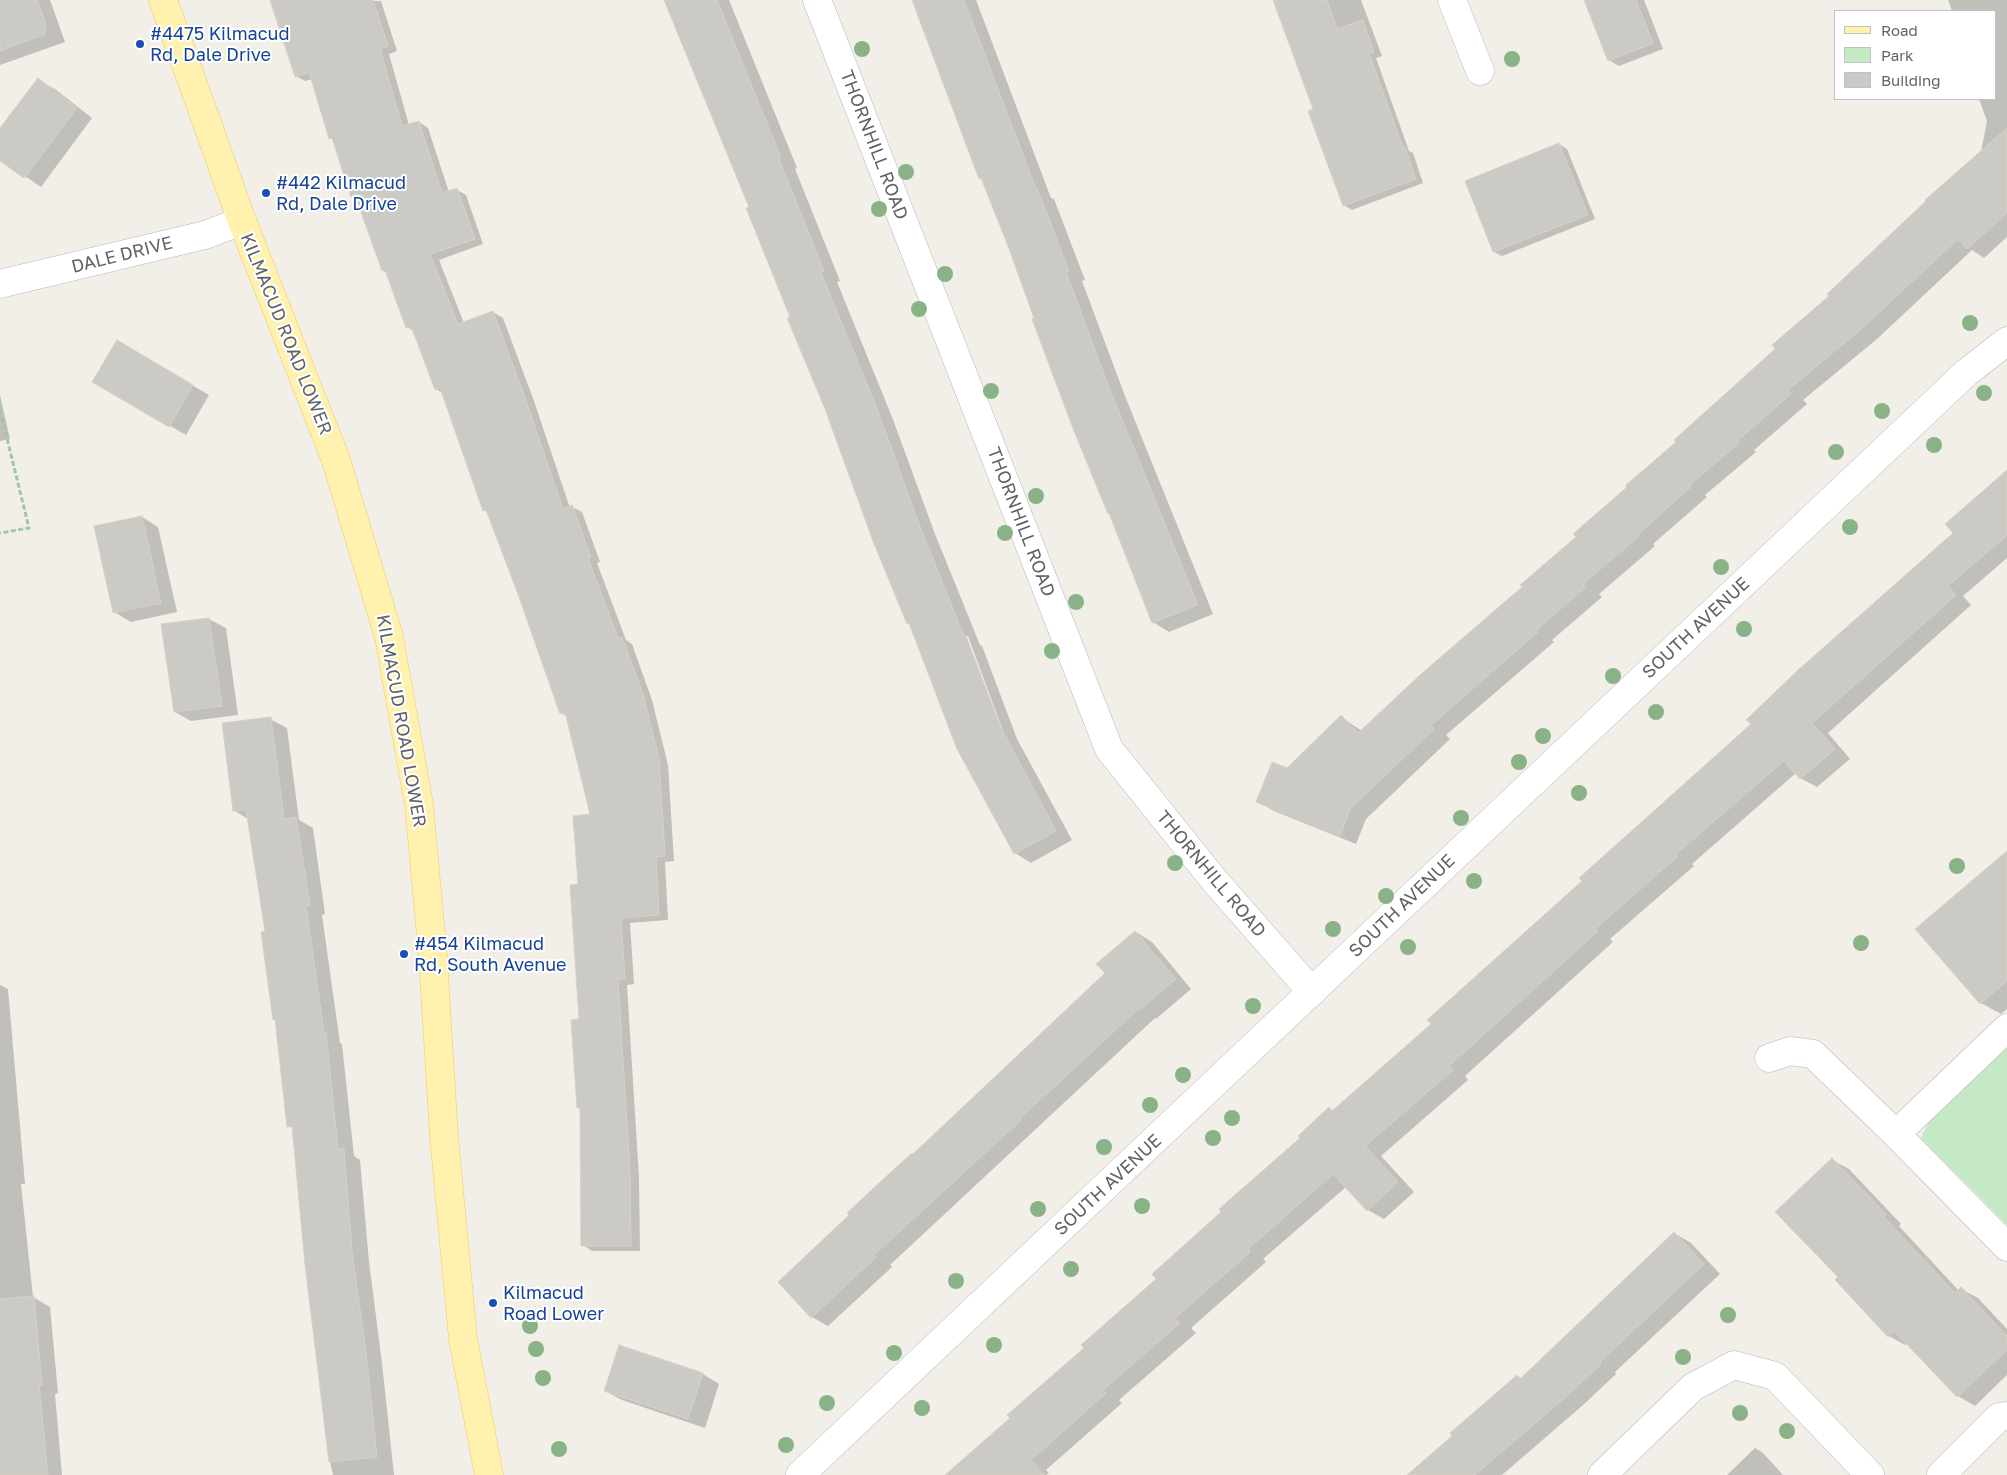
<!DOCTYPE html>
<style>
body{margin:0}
#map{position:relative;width:2007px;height:1475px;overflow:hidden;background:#f1efe8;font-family:"Golos Text",sans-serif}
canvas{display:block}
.legend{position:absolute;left:1834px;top:10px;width:162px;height:90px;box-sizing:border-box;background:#fff;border:1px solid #bfc1c3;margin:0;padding:6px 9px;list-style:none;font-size:15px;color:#5f6368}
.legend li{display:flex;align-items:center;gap:10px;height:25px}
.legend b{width:25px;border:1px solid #bfc1c3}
</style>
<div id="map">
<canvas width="2007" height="1475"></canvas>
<ul class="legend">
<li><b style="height:6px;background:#fff2af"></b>Road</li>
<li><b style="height:14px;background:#c5e8c5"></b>Park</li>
<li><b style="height:14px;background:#cccac5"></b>Building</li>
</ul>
</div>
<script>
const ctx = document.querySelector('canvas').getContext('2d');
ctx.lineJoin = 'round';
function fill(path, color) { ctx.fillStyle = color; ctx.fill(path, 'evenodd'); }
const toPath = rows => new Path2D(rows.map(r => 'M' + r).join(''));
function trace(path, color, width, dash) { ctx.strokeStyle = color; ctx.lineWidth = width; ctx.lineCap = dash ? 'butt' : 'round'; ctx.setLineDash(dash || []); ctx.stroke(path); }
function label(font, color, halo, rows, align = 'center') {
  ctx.font = font + ' "Golos Text",sans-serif'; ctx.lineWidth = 4; ctx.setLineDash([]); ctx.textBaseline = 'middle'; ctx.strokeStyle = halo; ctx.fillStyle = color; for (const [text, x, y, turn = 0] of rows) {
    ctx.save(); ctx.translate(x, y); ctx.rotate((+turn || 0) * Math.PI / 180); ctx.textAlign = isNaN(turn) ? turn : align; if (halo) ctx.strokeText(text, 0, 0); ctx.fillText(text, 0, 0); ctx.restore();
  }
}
fill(toPath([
 [2007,1046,2007,1225,1921,1138,1932,1115]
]), '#c5e8c5');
fill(toPath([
 [0,0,50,0,65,42,0,65],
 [272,0,381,1,397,51,389,54,409,125,419,122,428,128,449,192,457,190,466,195,483,244,439,260,464,323,493,312,503,318,534,401,570,508,572,507,582,512,600,562,597,563,626,640,632,644,652,700,668,765,674,861,665,862,668,920,630,923,634,984,627,985,639,1177,640,1251,592,1251,583,1245,582,1110,578,1108,580,1021,579,885,591,816,567,716,561,713,489,513,484,510,444,394,436,389,414,331,407,327,387,273,383,271,358,199,352,196,334,140,330,138,313,79,305,81,296,76],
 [666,0,729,0,797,168,795,169,840,281,837,282,892,417,935,534,980,645,982,646,1017,739,1072,840,1031,863,1015,853,910,624,908,623,750,208],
 [965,636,968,636,1004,734,1002,735],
 [914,0,976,0,1051,198,1054,199,1085,280,1082,281,1125,396,1213,614,1169,632,1153,622,983,179,980,178],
 [1275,0,1361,0,1382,56,1376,58,1409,151,1413,153,1423,183,1352,210,1344,205,1314,110],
 [1586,0,1644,0,1663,49,1619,66,1609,60],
 [1948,0,2007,0,2007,237,1984,258,1972,250,1877,339,1803,400,1807,404,1754,450,1756,452,1705,495,1707,497,1653,544,1655,546,1599,594,1602,597,1552,640,1554,642,1446,735,1450,739,1366,819,1356,844,1274,811,1258,802,1341,717,1362,731,1524,588,1777,349,1981,152,1987,121,1979,99,1996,99,1996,11,1952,11],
 [38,80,55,89,92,118,41,187,0,159,0,131],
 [1559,144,1567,149,1595,219,1502,256,1494,252,1467,182],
 [117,342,209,395,186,435,94,382],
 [0,395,10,439,0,441],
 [2007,472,2007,558,1963,596,1971,605,1828,733,1850,759,1817,787,1800,778,1796,773,1692,864,1694,866,1610,939,1613,942,1465,1076,1468,1080,1381,1156,1414,1192,1384,1219,1368,1210,1346,1187,1263,1259,1266,1262,1191,1328,1196,1333,1119,1400,1122,1403,1046,1470,1049,1473,1046,1475,947,1475,1012,1418,1158,1279,1223,1212,1301,1138,1329,1109,1333,1111,1433,1024,1753,725,1954,533],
 [142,517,158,527,177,612,131,622,114,612],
 [209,619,226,628,238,715,191,721,175,712,162,626],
 [270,719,287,728,299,820,313,828,325,914,322,915,340,1043,342,1044,354,1156,360,1160,369,1262,382,1363,394,1475,333,1475,330,1462,306,1264,294,1129,289,1126,277,1020,274,1019,266,932,248,819,235,811],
 [2007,853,2007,1009,2001,1014,1981,1003],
 [1136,932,1152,942,1191,989,1156,1019,1155,1018,890,1265,892,1267,828,1326,812,1317,914,1155,1106,973],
 [0,985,8,989,25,1184,21,1184,33,1297,50,1307,58,1393,55,1394,62,1475,0,1475],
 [1832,1160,1849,1169,1901,1224,1899,1226,1959,1291,1961,1289,1978,1298,2007,1329,2007,1375,1975,1406,1958,1396,1908,1343,1905,1345,1889,1336,1840,1277],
 [1674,1233,1691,1243,1720,1274,1615,1372,1616,1374,1582,1406,1502,1475,1409,1475,1454,1436,1517,1376,1522,1379],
 [620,1347,703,1374,719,1384,705,1428,622,1400,605,1391],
 [1755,1448,1763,1453,1783,1475,1727,1475]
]), '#0003');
const building = toPath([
 [0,0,37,0,45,22,45,34,0,51,0,0],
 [270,0,373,0,388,46,380,49,402,126,419,121,442,193,457,188,475,239,430,254,458,324,493,311,524,395,563,509,572,505,591,557,588,558,618,638,622,637,643,694,659,759,665,856,656,857,659,915,621,918,625,979,618,980,630,1171,631,1246,581,1246,580,1108,577,1108,571,1020,579,1019,570,885,578,884,573,816,590,814,565,712,560,714,518,594,486,510,483,511,440,388,435,390,411,326,406,328,385,270,382,271,355,195,351,197,332,138,329,139,309,72,295,77,270,0],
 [664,0,717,0,781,158,779,159,824,271,821,273,876,406,919,524,964,636,966,636,1001,728,1056,831,1014,854,957,749,909,623,907,624,873,541,825,409,787,318,790,317,746,208,749,207,664,0],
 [912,0,964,0,1036,189,1037,188,1069,271,1066,272,1108,385,1198,605,1152,623,1109,513,1108,514,1074,431,1032,319,1034,318,1008,246,981,178,979,179,912,0],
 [1273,0,1327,0,1337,29,1363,20,1374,52,1369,53,1403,148,1405,147,1416,179,1343,206,1308,111,1313,109,1273,0],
 [1584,0,1636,0,1653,43,1608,61,1584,0],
 [38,78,77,108,24,178,0,161,0,128,38,78],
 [2007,128,2007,213,1967,249,1958,239,1860,330,1788,390,1791,394,1738,440,1740,442,1690,485,1691,487,1638,534,1639,536,1583,584,1586,587,1536,630,1538,632,1431,725,1434,729,1350,809,1340,836,1256,802,1272,762,1287,768,1341,715,1358,733,1420,675,1522,587,1520,585,1576,537,1573,534,1627,487,1626,485,1676,442,1674,440,1775,349,1772,345,1829,296,1827,294,1926,201,1925,200,2007,128],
 [1559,143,1588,215,1493,252,1465,181,1559,143],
 [117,340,193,385,169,427,92,382,117,340],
 [2007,470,2007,535,1948,586,1956,595,1812,723,1835,749,1800,779,1784,761,1676,854,1678,856,1595,929,1597,932,1449,1066,1453,1070,1365,1146,1398,1182,1367,1211,1333,1174,1248,1249,1250,1252,1175,1318,1180,1323,1103,1390,1106,1393,1031,1460,1044,1475,945,1475,1010,1418,1007,1415,1084,1348,1081,1345,1156,1279,1152,1274,1221,1212,1219,1209,1300,1138,1298,1136,1329,1107,1332,1111,1431,1024,1427,1020,1582,881,1579,878,1751,724,1746,720,1797,671,1953,533,1945,524,2007,470],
 [142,516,161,603,113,613,94,526,142,516],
 [209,618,222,706,174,712,161,624,209,618],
 [271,717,284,819,296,817,310,905,306,906,324,1033,326,1033,338,1149,344,1149,352,1252,366,1352,377,1457,329,1462,305,1264,292,1126,287,1127,275,1019,273,1020,261,932,265,931,246,810,233,811,222,723,271,717],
 [2007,851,2007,981,1980,1004,1915,929,2007,851],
 [1135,931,1176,979,1139,1010,1138,1009,1064,1078,1020,1118,1021,1120,874,1255,876,1257,811,1318,778,1282,849,1215,847,1213,879,1183,912,1153,913,1154,1105,973,1096,964,1135,931],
 [1832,1158,1886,1214,1883,1216,1955,1293,1961,1287,2007,1336,2007,1350,1957,1397,1894,1331,1888,1337,1835,1280,1838,1277,1775,1212,1832,1158],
 [1674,1232,1704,1264,1600,1362,1601,1364,1566,1397,1475,1475,1407,1475,1452,1436,1450,1433,1517,1375,1520,1379,1674,1232],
 [34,1296,42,1385,39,1385,48,1475,0,1475,0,1299,34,1296],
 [619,1345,703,1373,688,1419,604,1391,619,1345]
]);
fill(building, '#cccac5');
trace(building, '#d6d1c6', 1);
const minor = toPath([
 [817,0,1109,749,1214,880,1312,992],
 [1452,0,1480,71],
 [0,284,205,235,242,221],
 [1769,1058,1790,1051,1813,1054,1896,1134,2007,1247],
 [1896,1134,2007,1028],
 [800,1475,1966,373,2007,341],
 [1602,1475,1693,1387,1734,1365,1775,1376,1870,1475],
 [1941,1475,1999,1417,2007,1416]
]);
const major = toPath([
 [163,0,242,221,336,460,389,637,419,805,433,957,444,1137,463,1339,489,1475]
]);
trace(minor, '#b5b8bc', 29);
trace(major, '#f2c960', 29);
trace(toPath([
 [0,410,29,528,0,533]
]), '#9cc7a9', 3, [5, 2.5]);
trace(minor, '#fff', 28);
trace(major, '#fff2af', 28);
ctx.fillStyle = '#89b387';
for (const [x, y] of [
 [862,49],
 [1512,59],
 [906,172],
 [879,209],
 [945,274],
 [919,309],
 [1970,323],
 [991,391],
 [1984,393],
 [1882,411],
 [1934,445],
 [1836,452],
 [1036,496],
 [1850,527],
 [1005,533],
 [1721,567],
 [1076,602],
 [1744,629],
 [1052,651],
 [1613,676],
 [1656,712],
 [1543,736],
 [1519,762],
 [1579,793],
 [1461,818],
 [1175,863],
 [1957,866],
 [1474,881],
 [1386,896],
 [1333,929],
 [1861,943],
 [1408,947],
 [1253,1006],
 [1183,1075],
 [1150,1105],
 [1232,1118],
 [1213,1138],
 [1104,1147],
 [1142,1206],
 [1038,1209],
 [1071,1269],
 [956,1281],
 [1728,1315],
 [530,1326],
 [994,1345],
 [536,1349],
 [894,1353],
 [1683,1357],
 [543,1378],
 [827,1403],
 [922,1408],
 [1740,1413],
 [1787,1431],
 [786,1445],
 [559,1449]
]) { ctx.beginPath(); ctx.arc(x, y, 8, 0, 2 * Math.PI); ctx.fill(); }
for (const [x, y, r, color] of [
 [140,44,5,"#1a4fb4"],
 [266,193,5,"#1a4fb4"],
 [404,954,5,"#1a4fb4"],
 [493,1303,5,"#1a4fb4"]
]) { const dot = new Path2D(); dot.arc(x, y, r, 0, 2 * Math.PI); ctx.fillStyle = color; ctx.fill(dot); trace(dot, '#fff', 2); }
label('18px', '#164399', '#fff', [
 ["#4475 Kilmacud",150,34],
 ["Rd, Dale Drive",150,55],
 ["#442 Kilmacud",276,183],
 ["Rd, Dale Drive",276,204],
 ["#454 Kilmacud",414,944],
 ["Rd, South Avenue",414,965],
 ["Kilmacud",503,1293],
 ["Road Lower",503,1314]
], 'left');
label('18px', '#5f6368', '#fff', [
 ["THORNHILL ROAD",874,145,69],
 ["DALE DRIVE",122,255,-14],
 ["KILMACUD ROAD LOWER",286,334,68],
 ["THORNHILL ROAD",1021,522,69],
 ["SOUTH AVENUE",1696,628,-43],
 ["KILMACUD ROAD LOWER",401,721,80],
 ["THORNHILL ROAD",1211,874,50],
 ["SOUTH AVENUE",1402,906,-44],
 ["SOUTH AVENUE",1108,1185,-43]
]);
</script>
